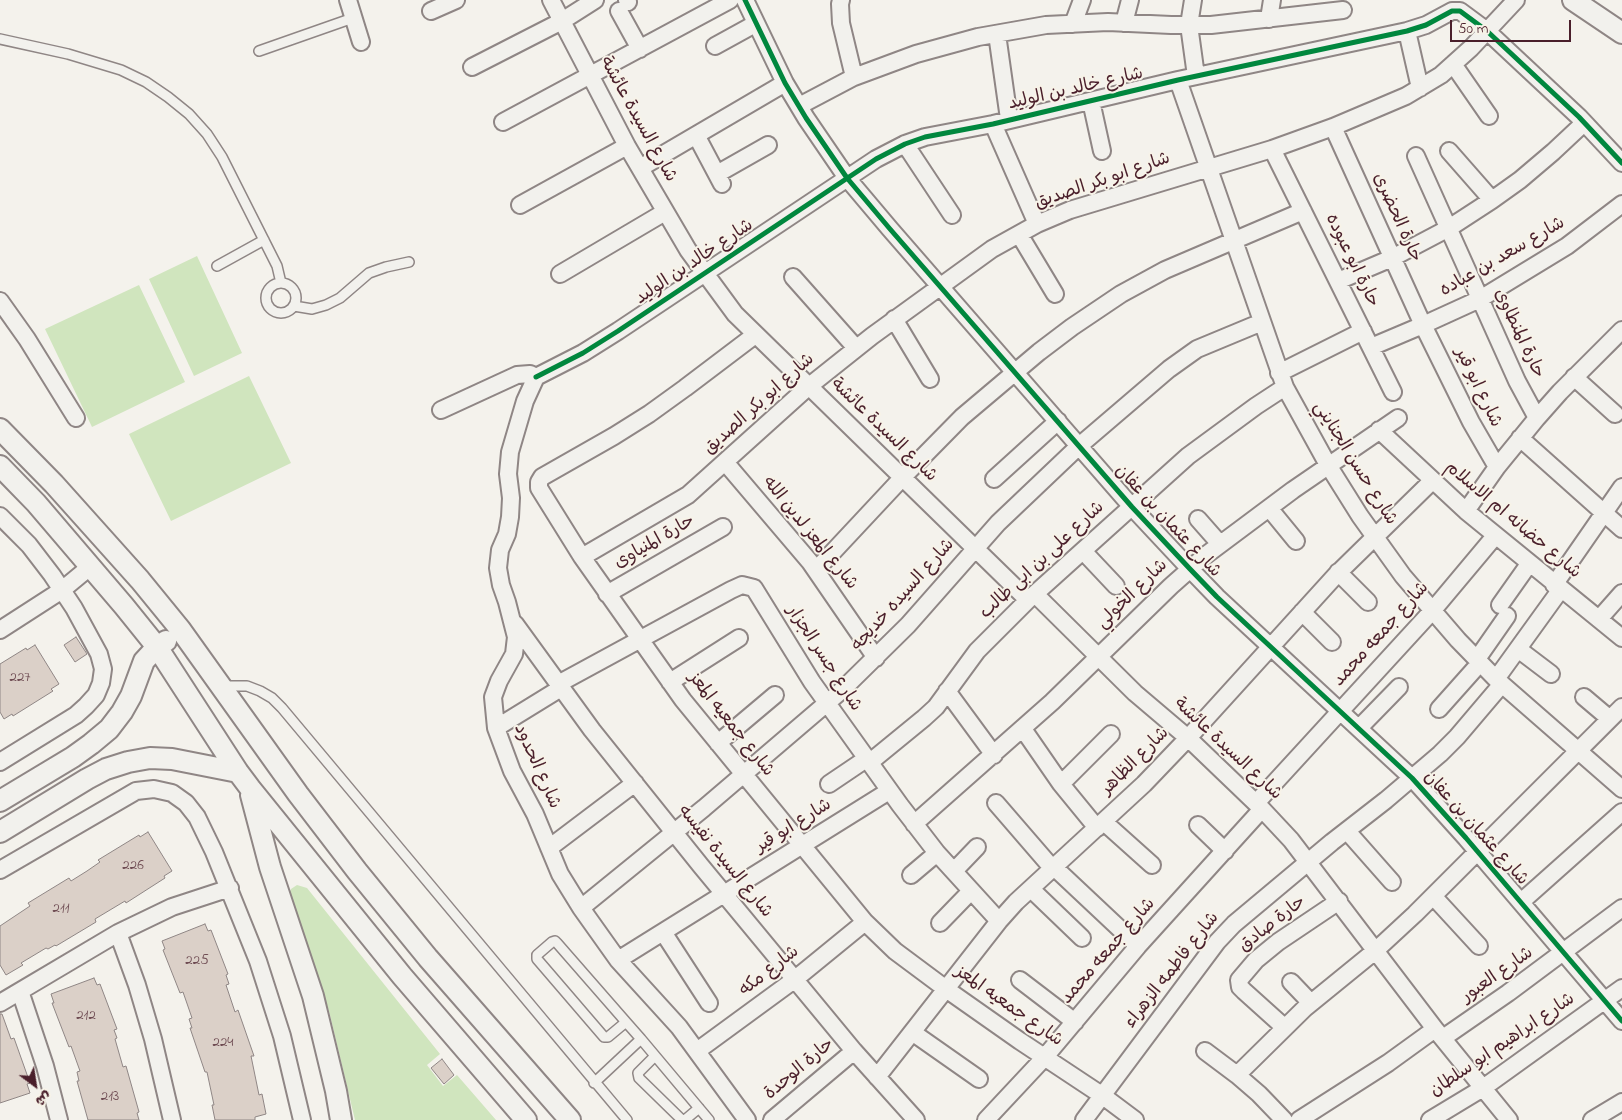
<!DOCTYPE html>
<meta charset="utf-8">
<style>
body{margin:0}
#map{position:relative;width:1622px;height:1120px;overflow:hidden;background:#f4f2ec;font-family:"Indie Flower","Playpen Sans Arabic",sans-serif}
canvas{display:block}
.north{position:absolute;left:10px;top:1060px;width:50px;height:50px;-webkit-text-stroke:4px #f7f3e8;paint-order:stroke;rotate:149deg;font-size:14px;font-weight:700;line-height:20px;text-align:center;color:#4a1f2b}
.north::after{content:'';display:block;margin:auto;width:18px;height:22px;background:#4a1f2b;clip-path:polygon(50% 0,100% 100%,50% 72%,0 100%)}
.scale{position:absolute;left:1450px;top:20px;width:121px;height:22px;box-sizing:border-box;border:2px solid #4a1f2b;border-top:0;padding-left:6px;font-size:15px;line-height:18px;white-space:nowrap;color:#4a1f2b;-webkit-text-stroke:4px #f7f3e8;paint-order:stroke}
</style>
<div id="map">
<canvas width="1622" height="1120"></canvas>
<div class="north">ش</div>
<div class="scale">50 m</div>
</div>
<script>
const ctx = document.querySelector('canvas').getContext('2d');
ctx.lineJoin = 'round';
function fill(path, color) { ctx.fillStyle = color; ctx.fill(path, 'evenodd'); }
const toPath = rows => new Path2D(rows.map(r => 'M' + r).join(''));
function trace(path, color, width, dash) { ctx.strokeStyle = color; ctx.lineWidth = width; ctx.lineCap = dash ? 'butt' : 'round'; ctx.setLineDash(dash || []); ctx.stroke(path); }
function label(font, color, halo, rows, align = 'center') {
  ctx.font = font + ' "Indie Flower","Playpen Sans Arabic",sans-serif'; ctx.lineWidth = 4; ctx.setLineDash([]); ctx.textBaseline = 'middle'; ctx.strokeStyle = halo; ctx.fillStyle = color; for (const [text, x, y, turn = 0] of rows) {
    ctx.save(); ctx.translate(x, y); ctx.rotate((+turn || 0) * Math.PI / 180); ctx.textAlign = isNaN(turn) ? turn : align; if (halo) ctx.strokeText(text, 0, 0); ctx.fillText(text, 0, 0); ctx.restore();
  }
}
fill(toPath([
 [197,256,242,353,194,376,149,279],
 [139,285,185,382,92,427,45,329],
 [249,376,291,463,171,521,129,434],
 [297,885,307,888,440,1054,427,1065,443,1086,457,1075,496,1120,355,1120,329,1011,289,894,291,889]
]), '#d0e5be');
const building = toPath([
 [76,637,87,654,75,662,64,645,76,637],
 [35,645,59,684,51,689,53,691,13,716,12,714,4,719,0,712,0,664,26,648,27,650,35,645],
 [148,832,172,871,164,876,165,878,126,903,125,901,95,919,96,922,56,946,55,945,48,949,46,948,21,963,23,965,6,975,0,965,0,926,30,906,28,903,69,878,71,881,87,871,100,862,98,860,139,835,140,837,148,832],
 [205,924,208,931,211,930,228,974,226,975,229,984,226,985,235,1012,238,1010,254,1056,251,1056,259,1095,262,1094,266,1114,255,1117,255,1120,215,1120,212,1105,214,1105,207,1072,205,1072,190,1028,192,1028,189,1019,192,1018,183,992,180,993,163,950,165,949,162,941,205,924],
 [94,978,97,985,100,984,117,1029,114,1030,117,1038,115,1039,123,1067,126,1066,139,1112,137,1113,139,1120,88,1120,77,1081,79,1081,77,1072,80,1071,71,1046,69,1047,52,1003,54,1003,51,994,94,978],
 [0,1014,2,1014,11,1039,14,1038,30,1083,27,1084,30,1093,0,1103,0,1014],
 [442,1059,454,1075,444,1084,431,1068,442,1059]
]);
fill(building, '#dbd0c8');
trace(building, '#8f8685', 1);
const service = toPath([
 [0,39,68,54,121,70,146,82,168,97,189,114,207,134,222,157,277,266,281,283],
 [259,51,353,18],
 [217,266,264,240],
 '266 298a15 15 0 1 1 30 0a15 15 0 1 1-30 0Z',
 [294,306,312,309,326,305,340,298,369,273,386,267,409,262],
 [222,686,247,686,260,691,272,698,282,708,627,1120],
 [626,1022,608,1037,604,1037,537,959,537,955,552,942,555,941,557,943,626,1022,641,1039,709,1120],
 [655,1056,638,1073,639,1078,682,1120,686,1119,699,1108],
 [594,1083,641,1039]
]);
const minor = toPath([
 [348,0,361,42],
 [551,0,627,146,688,250,735,314,1028,600],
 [627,0,628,2],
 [745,0,785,83,806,118,847,178,890,229,1132,507,1190,569,1217,597,1412,778,1466,838,1622,1021],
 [841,0,840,4,841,23,854,77],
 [1193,0,1189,25,1196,76],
 [431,11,456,0],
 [619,11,640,49],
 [1269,19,1272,0],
 [1124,23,1130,0],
 [1073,24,1082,0],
 [1407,31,1420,88],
 [997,34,1009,119],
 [715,46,755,24],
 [1453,64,1489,116],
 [472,67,562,21,595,0],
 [1178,80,1285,387,1328,465,1360,516,1403,576,1458,640,1496,679,1622,789],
 [1091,101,1102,151],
 [799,106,854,77,916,54,978,37,1046,25,1108,22,1171,25,1211,25,1343,10],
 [503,122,730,0],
 [993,124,1037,224],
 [1333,127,1423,325,1471,422,1497,467],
 [696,135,722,184],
 [905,144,952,215],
 [1272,149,1393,392],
 [1449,151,1492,200],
 [1416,156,1517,381,1537,418],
 [640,168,785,83],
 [717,174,768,145],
 [520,205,627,146],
 [1019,234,1055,294],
 [560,274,665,212],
 [793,277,856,348],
 [1338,281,1392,258,1449,228,1492,200,1520,180,1553,152,1584,123],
 [0,301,27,339,76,418],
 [894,319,930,379],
 [755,335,685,388,649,414,614,436,542,477,539,482,539,488,582,557,683,700,865,922,895,951,946,989,1020,1041,1103,1096,1135,1120],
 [1371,347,1423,325,1480,299,1567,246,1622,204],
 [1279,373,1363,331],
 [536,377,583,353,618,331,876,159,905,144,925,137,993,124,1178,80,1407,31,1426,25,1452,11,1460,11,1487,31,1579,117,1622,163],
 [536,377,525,401,510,452,508,474,511,498,510,517,507,534,500,550,498,568,501,585,507,602,516,637,514,654,499,681,493,697,496,728,512,771,535,814,560,874,581,908,618,960,679,1027,747,1120],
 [1574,377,1615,414],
 [441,410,517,375,530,374,536,377],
 [1379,430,1466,511,1622,638],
 [1520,438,1622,529],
 [725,462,810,562,876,658],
 [994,479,1058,421],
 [1269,508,1296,541],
 [1466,511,1497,467,1537,418,1560,392,1622,330],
 [0,516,29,545,52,575,74,608,99,654,103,669,101,683,96,695,86,706,76,715,0,762],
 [1198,519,1220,544],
 [1083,551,1116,586],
 [582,557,688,495,808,387,872,336,992,249,1037,224,1070,210,1272,149,1333,127,1406,96,1441,75,1471,48,1516,0],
 [816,570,902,478,962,417,1039,352,1072,327,1121,294,1165,270,1303,211],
 [1338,572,1368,602],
 [1554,585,1622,487],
 [607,594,723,527],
 [1035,594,1135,693,1188,738,1262,809,1291,840,1435,1029,1509,1120],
 [1500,605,1529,564],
 [1302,612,1332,642],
 [1599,619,1622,593],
 [515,624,592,730,701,866,854,1051,916,1120],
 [0,630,62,590,91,566],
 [1518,649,1551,674],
 [1477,659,1507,616],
 [1496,679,1561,589],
 [670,682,739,638],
 [558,684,731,590,742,585,754,588,812,682,900,805,937,853,999,921],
 [947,691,994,755],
 [1584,697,1610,719],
 [1439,709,1480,663],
 [496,728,561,688],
 [1359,728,1399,687],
 [1023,729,1061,784,1097,828],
 [718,743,775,695],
 [869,763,924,718,936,707,977,651,1028,600,1188,456,1256,406,1285,387],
 [829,784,866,759],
 [1061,784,1111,734],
 [996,803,1053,869],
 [1256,803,1433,610,1495,536],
 [1104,822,1152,865],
 [914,824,1052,702,1171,586,1206,555,1293,490,1398,418],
 [1198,825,1225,851],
 [1347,831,1392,882],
 [549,848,635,783],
 [1055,868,1138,946],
 [0,870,136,791,154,789,172,793,186,803,197,817,214,852,258,961,282,1036,302,1120],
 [954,871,977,847],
 [911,875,937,853],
 [1031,889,1082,938],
 [1433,896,1479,946],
 [1521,902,1622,812],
 [581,908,704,808,841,691,908,625,998,523,1079,446,1169,369,1197,349,1262,322],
 [940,923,971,891],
 [663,932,709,1003],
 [118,933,137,985,153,1039,172,1120],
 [618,960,889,791],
 [1020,980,1075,1022],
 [1291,982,1311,1003],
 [20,991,45,1066,59,1120],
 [0,1003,118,933,172,907,230,888],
 [1284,1027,1244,991,1240,987,1239,980,1256,960,1278,942,1339,901],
 [912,1032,979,1079],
 [1443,1038,1508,993,1622,908],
 [697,1051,794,980,865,922],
 [1205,1051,1237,1075,1259,1094,1284,1120],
 [1237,1075,1305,1008,1375,951,1415,914,1622,707],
 [877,1077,999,921,1016,902,1144,784,1188,738,1336,575,1432,481],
 [772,1120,854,1051],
 [986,1120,1044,1058,1138,946,1262,809],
 [1084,1120,1217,942,1234,924,1332,842,1386,800,1440,754,1457,737,1502,684],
 [1299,1120,1388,1063,1435,1029],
 [1430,1120,1483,1088,1622,988],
 [1592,1120,1622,1102]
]);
const tertiary = toPath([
 [1573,0,1622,33],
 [0,429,54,484,140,580,180,629,298,794,357,871,428,958,570,1120],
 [0,466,36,503,124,606,157,647,238,772,250,788,402,976,526,1120],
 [251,795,270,867,313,996,336,1091,341,1120],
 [0,801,73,757,91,744,109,729,122,712,131,696,144,661,157,647,166,641],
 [0,832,87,779,106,769,128,762,150,758,172,759,238,772]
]);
trace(service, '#8f8685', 12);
trace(minor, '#8f8685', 20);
trace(tertiary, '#8f8685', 24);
trace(service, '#f2f1ed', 9);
trace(minor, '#f2f1ed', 16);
trace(tertiary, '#f2f1ed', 20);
trace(toPath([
 [745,0,785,83,806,118,847,178,890,229,1132,507,1190,569,1217,597,1412,778,1466,838,1622,1021],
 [536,377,583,353,618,331,876,159,905,144,925,137,993,124,1178,80,1407,31,1426,25,1452,11,1460,11,1487,31,1579,117,1622,163]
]), '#00873e', 5);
label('15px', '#6e4b52', null, [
 ["227",20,679],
 ["226",133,867],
 ["211",61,910],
 ["225",197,962],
 ["212",86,1017],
 ["224",223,1044],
 ["213",110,1098]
]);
label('18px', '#4a1f2b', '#f7f3e8', [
 ["شارع خالد بن الوليد",1076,90,-13],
 ["شارع السيدة عائشة",637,120,61],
 ["شارع ابو بكر الصديق",1103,182,-19],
 ["حارة الحضرى",1396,218,66],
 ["شارع سعد بن عباده",1503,258,-30],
 ["حارة ابو عبوده",1351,261,64],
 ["شارع خالد بن الوليد",695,263,-34],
 ["حارة المنطاوى",1518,334,65],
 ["شارع ابو قير",1477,388,64],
 ["شارع ابو بكر الصديق",760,405,-42],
 ["شارع السيدة عائشة",883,431,44],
 ["شارع حسن الجنايني",1354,464,58],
 ["شارع حضانه ام الاسلام",1512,521,40],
 ["شارع عثمان بن عفان",1167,522,47],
 ["شارع المعز لدين الله",809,534,51],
 ["حارة المنياوى",655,543,-30],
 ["شارع على بن ابى طالب",1043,561,-43],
 ["شارع الخولي",1133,595,-44],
 ["شارع السيده خديجه",904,596,-48],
 ["شارع جمعه محمد",1382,635,-48],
 ["شارع جسر الجزار",823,659,57],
 ["شارع جمعيه المعز",730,725,52],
 ["شارع السيدة عائشة",1227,750,43],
 ["شارع الظاهر",1136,762,-45],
 ["شارع الحدود",536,767,66],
 ["شارع ابو قير",794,827,-32],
 ["شارع عثمان بن عفان",1475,829,48],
 ["شارع السيدة نفيسه",724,862,51],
 ["حارة صادق",1273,925,-38],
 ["شارع جمعه محمد",1109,952,-49],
 ["شارع فاطمه الزهراء",1173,971,-52],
 ["شارع مكه",770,972,-38],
 ["شارع العبور",1498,976,-35],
 ["شارع جمعيه المعز",1008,1007,35],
 ["شارع ابراهيم ابو سلطان",1503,1046,-34],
 ["حارة الوحدة",800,1070,-40]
]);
</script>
